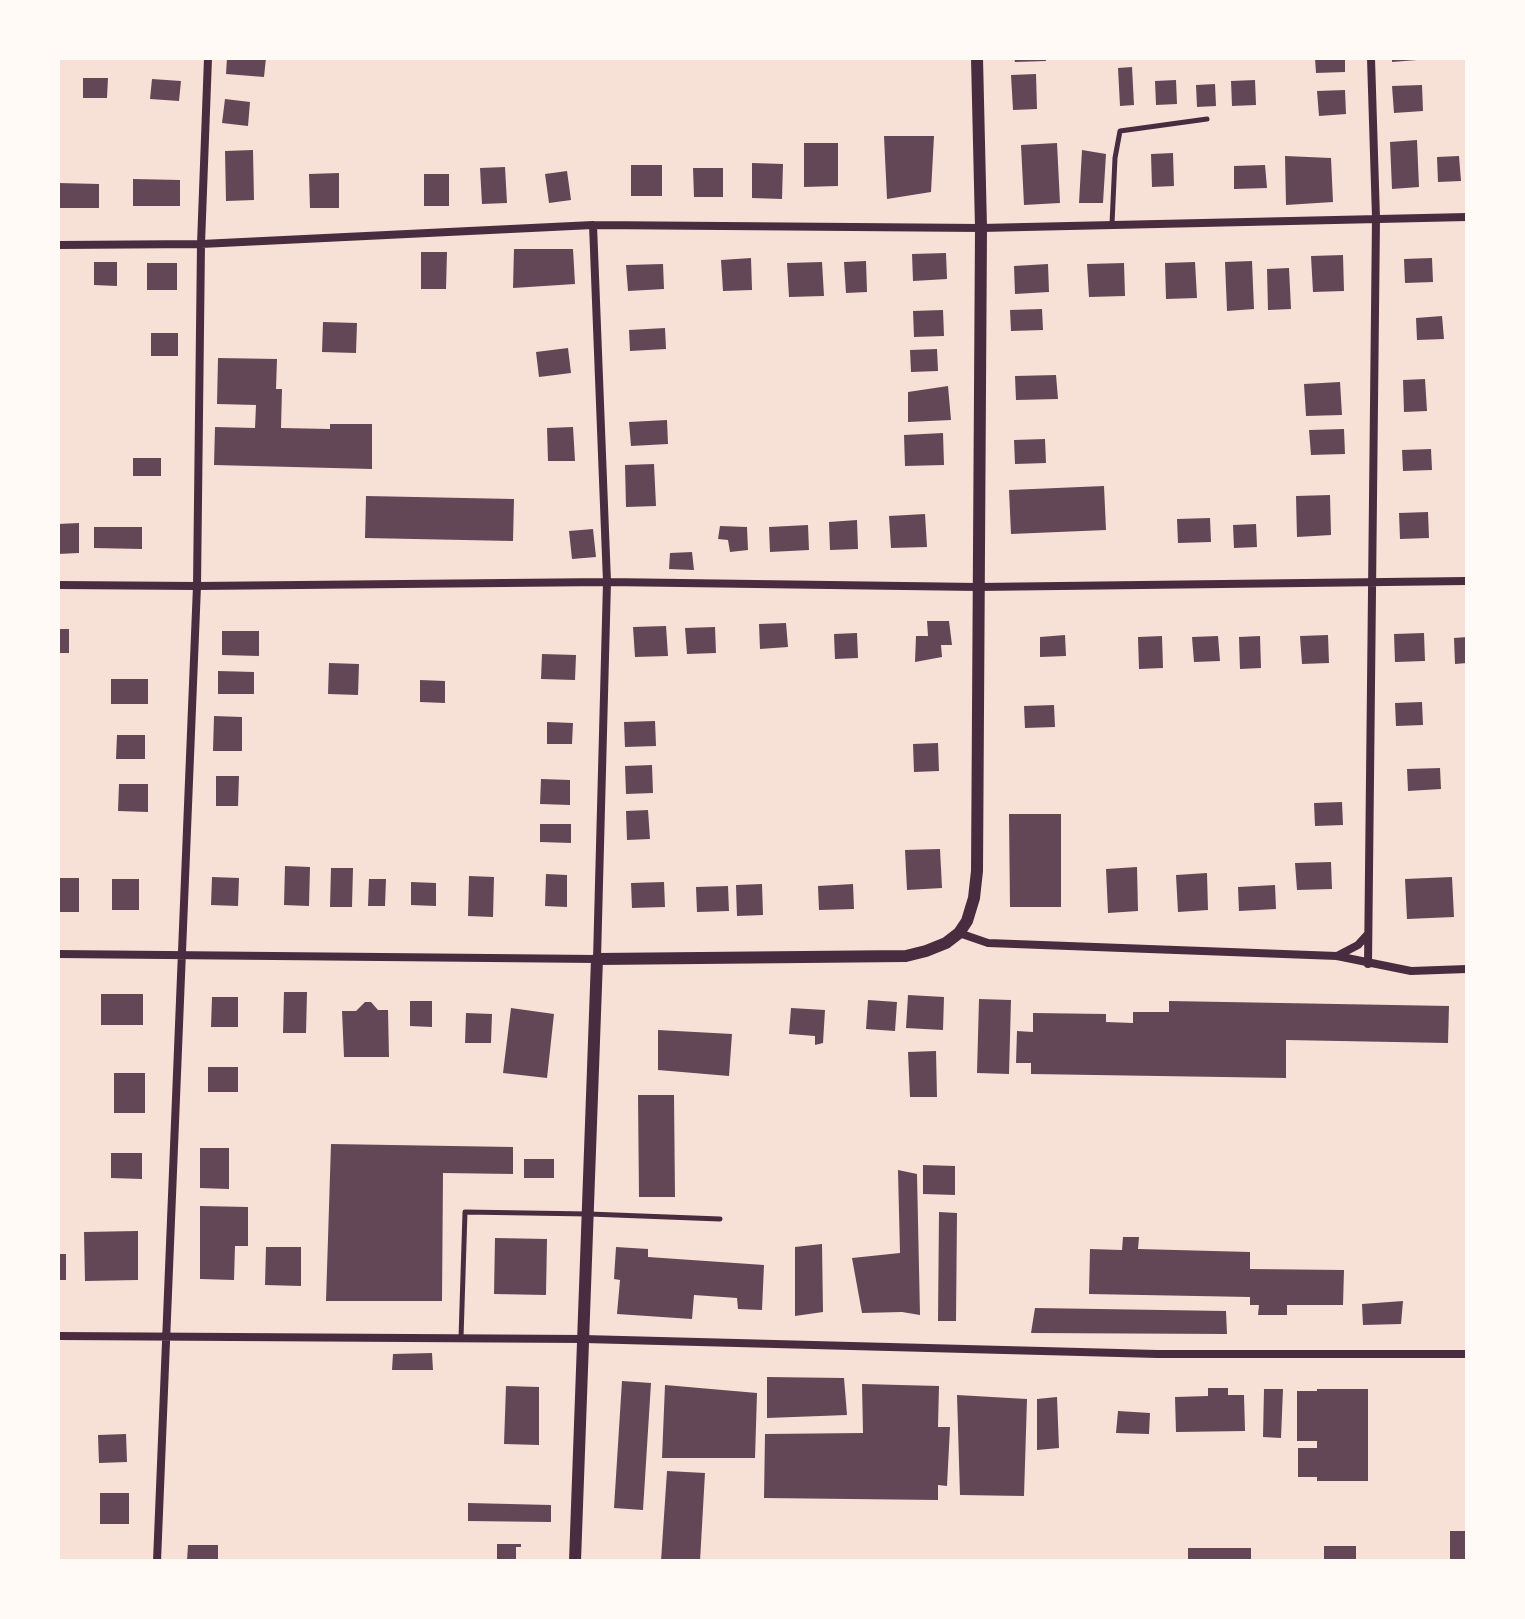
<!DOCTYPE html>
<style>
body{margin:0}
#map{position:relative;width:1525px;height:1619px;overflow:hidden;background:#f7e1d7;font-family:"Sofia Sans Condensed",sans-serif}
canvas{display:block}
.frame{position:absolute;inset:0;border:60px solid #fffaf5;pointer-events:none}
</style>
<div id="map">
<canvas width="1525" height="1619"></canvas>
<div class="frame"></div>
</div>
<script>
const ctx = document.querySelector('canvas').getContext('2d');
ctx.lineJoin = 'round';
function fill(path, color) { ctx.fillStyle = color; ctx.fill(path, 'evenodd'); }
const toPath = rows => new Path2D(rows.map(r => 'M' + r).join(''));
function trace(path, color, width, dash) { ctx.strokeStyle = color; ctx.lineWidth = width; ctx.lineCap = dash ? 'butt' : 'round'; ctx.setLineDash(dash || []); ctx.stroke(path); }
fill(toPath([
 [227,58,266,58,264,77,226,74],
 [1014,58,1045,58,1046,61,1015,62],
 [1315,58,1345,58,1345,72,1316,73],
 [1392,58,1417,58,1417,60,1392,62],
 [1132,67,1134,105,1120,106,1118,68],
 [1036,74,1037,109,1013,110,1011,75],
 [83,78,108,78,107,98,83,98],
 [152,79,181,81,179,101,150,99],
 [1176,80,1177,104,1156,105,1155,81],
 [1255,80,1256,105,1232,106,1231,81],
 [1215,84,1216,106,1197,107,1196,85],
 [1422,85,1423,111,1394,113,1392,86],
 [1345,90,1346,114,1319,116,1317,91],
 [225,99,250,102,248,126,222,123],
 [884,136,934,136,931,192,887,199],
 [1417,140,1419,187,1392,189,1390,142],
 [804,143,838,143,838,186,804,187],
 [1057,143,1060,203,1024,205,1021,145],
 [253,150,254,200,226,201,225,151],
 [1082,150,1106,154,1103,203,1079,203],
 [1173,153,1174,186,1152,187,1151,154],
 [1285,156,1331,158,1333,202,1286,205],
 [1459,156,1461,181,1438,182,1437,157],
 [752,163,783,164,782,199,752,198],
 [631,165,662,165,662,196,631,196],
 [1265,165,1267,188,1234,189,1234,166],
 [505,167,507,203,482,204,480,168],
 [693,168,723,168,723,197,694,197],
 [567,171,571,200,549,203,545,174],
 [339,173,339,208,310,208,309,174],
 [424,174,449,174,449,206,424,206],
 [133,179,180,180,180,206,133,206],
 [58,183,99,184,99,208,58,208],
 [514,249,573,249,575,284,513,288],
 [421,252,447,252,446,289,421,289],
 [946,253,947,279,913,281,912,254],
 [1343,255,1344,291,1313,292,1311,256],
 [751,258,752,290,723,291,721,260],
 [1432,258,1433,282,1405,283,1404,259],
 [866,261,867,292,846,293,844,262],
 [1252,261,1254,309,1227,311,1225,262],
 [94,262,117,262,117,286,94,285],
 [822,262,824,296,789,297,787,263],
 [1195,262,1197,298,1166,299,1165,263],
 [147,263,177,263,177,290,147,290],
 [1124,263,1125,296,1089,297,1087,264],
 [663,264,664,289,628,291,626,265],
 [1048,264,1049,292,1015,294,1014,266],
 [1289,268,1291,309,1268,310,1267,269],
 [1042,309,1043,330,1011,331,1010,310],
 [943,310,944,336,914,337,913,311],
 [1442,316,1444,339,1417,340,1416,318],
 [323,322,357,323,356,353,322,352],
 [665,328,666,349,630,351,629,330],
 [151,333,178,333,178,356,151,356],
 [568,348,571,373,539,377,536,352],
 [937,349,938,371,911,372,910,350],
 [218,358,277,359,276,389,282,389,281,428,330,429,330,424,372,424,372,469,214,465,215,427,255,428,256,405,217,404],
 [1056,375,1058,399,1016,400,1015,376],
 [1425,379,1427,411,1404,412,1403,380],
 [1340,382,1342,415,1306,416,1304,384],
 [948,386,951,420,908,422,908,392],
 [667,420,668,444,631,446,629,422],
 [573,427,575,461,548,461,547,428],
 [1344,429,1345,454,1311,455,1309,430],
 [943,433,944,465,905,466,904,435],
 [1045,439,1046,463,1015,464,1014,440],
 [1431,449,1432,470,1403,471,1402,450],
 [133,458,161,458,161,476,133,476],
 [654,464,656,506,626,507,625,465],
 [1104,486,1106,530,1011,534,1009,490],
 [1330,495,1331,535,1297,537,1296,496],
 [366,496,514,499,513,541,365,538],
 [1428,512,1429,538,1400,539,1399,513],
 [925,514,927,547,891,548,889,516],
 [1210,518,1211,542,1178,543,1177,519],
 [857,520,858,549,830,550,829,522],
 [79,523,79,553,58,554,58,524],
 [1256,524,1257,547,1234,548,1233,525],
 [808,525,809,550,770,552,769,527],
 [720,526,747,527,748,550,730,552,728,540,718,539],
 [94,527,142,527,142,549,94,548],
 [593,529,596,557,572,559,569,531],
 [692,552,694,570,669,569,670,553],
 [927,621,949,621,952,645,941,645,942,657,915,662,916,636,928,636],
 [786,623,788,647,760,649,759,624],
 [666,626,668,656,635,657,633,627],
 [715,627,716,653,687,654,685,628],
 [58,629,69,629,69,653,58,653],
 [222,631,259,631,259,656,222,655],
 [857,633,858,658,835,659,834,634],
 [1424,633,1425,661,1395,662,1394,634],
 [1065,635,1066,656,1040,657,1040,637],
 [1328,635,1329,663,1302,664,1300,636],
 [1162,636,1163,668,1139,669,1138,637],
 [1218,636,1220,661,1194,662,1192,637],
 [1260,636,1261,668,1240,669,1239,637],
 [1467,637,1467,663,1455,664,1454,638],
 [542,654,576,655,575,680,541,679],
 [329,663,359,664,358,695,328,694],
 [218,671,254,672,254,694,218,694],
 [111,679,148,679,148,704,111,704],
 [420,680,445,681,445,703,420,702],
 [1422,702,1423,725,1396,726,1395,703],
 [1054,705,1055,727,1025,728,1024,706],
 [214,716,242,717,242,751,213,751],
 [655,721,656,746,625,747,624,722],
 [547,722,573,723,572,744,547,744],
 [117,735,145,735,145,759,116,759],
 [938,743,939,771,914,772,913,744],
 [652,765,653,793,626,794,625,766],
 [1440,768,1441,789,1408,791,1407,769],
 [216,776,239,776,238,806,216,806],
 [541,779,570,780,570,805,540,804],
 [119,784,148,784,148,812,118,811],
 [1342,802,1343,825,1315,826,1314,803],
 [648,810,650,839,627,840,626,811],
 [1009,814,1061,814,1061,907,1010,907],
 [540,824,571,824,571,843,540,842],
 [940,849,942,888,907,890,905,850],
 [1331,862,1332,889,1297,890,1295,863],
 [285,866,310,867,309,906,284,905],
 [1137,867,1138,911,1108,913,1106,869],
 [331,868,353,868,352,907,330,907],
 [1207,873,1208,910,1178,912,1176,875],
 [546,874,567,875,567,907,545,906],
 [469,876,494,877,493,917,468,916],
 [212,877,239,878,238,906,211,905],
 [1452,877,1454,917,1407,919,1405,879],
 [60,878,79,878,79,912,59,912],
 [112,879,139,879,139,910,112,910],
 [369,879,386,879,385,906,368,906],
 [411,882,436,883,436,906,411,905],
 [664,882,665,907,632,908,631,883],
 [762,884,763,915,737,916,736,885],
 [853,884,854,909,819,910,818,886],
 [1275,885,1276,909,1239,911,1238,887],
 [728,886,729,911,697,912,696,887],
 [284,992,307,992,306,1033,283,1033],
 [101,994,143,994,143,1025,101,1025],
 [908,995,944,997,943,1030,906,1028],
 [212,997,238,997,238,1027,211,1027],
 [979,999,1011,1000,1009,1074,977,1073],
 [868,1000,897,1002,895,1031,866,1029],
 [410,1001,432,1001,432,1027,410,1026],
 [1169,1001,1449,1006,1448,1043,1286,1040,1286,1078,1031,1074,1031,1063,1016,1063,1017,1031,1033,1032,1033,1013,1106,1014,1106,1022,1133,1023,1133,1012,1169,1012],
 [365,1002,371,1002,378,1010,388,1010,389,1057,344,1057,342,1011,356,1011],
 [511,1008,554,1014,547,1078,503,1073],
 [791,1008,825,1010,823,1043,815,1045,815,1036,789,1034],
 [466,1013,492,1014,491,1043,465,1043],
 [658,1030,732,1034,729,1076,658,1070],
 [936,1051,937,1097,910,1097,908,1052],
 [208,1067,238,1067,238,1092,208,1092],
 [114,1073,145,1073,145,1113,114,1113],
 [638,1095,674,1095,675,1197,639,1197],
 [331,1144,513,1147,513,1174,443,1173,442,1301,326,1301],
 [200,1148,229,1148,229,1189,200,1188],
 [111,1153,142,1153,142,1179,111,1178],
 [524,1159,554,1159,554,1178,524,1178],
 [923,1165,955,1166,955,1195,923,1194],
 [898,1170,917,1174,920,1315,902,1312,862,1313,852,1258,900,1253],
 [200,1206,248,1207,248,1246,235,1246,234,1280,200,1279],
 [939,1212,957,1213,956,1321,938,1321],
 [138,1231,138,1280,85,1281,84,1232],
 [1123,1237,1139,1237,1138,1249,1250,1252,1250,1269,1344,1270,1343,1305,1287,1305,1287,1315,1258,1315,1259,1305,1250,1305,1250,1297,1089,1294,1090,1249,1122,1250],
 [495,1238,547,1239,546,1295,494,1294],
 [822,1244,823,1312,795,1316,795,1247],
 [266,1247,301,1247,301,1286,265,1285],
 [616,1247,648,1249,648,1257,764,1265,762,1310,738,1309,737,1298,694,1295,692,1319,617,1314,620,1280,614,1279],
 [58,1254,66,1254,66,1280,58,1280],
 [1403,1301,1401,1324,1363,1325,1362,1304],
 [1035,1308,1226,1311,1227,1334,1031,1333],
 [432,1353,433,1370,392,1370,393,1354],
 [767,1377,844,1378,847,1415,767,1418],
 [622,1381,651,1383,643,1510,614,1508],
 [862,1384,939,1386,938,1427,950,1427,947,1486,938,1485,938,1500,764,1498,765,1434,863,1433],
 [665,1385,757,1393,755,1458,662,1458],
 [506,1386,539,1387,539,1445,504,1444],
 [1208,1388,1228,1388,1228,1395,1244,1395,1245,1431,1176,1432,1175,1397,1208,1396],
 [1264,1389,1283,1389,1281,1438,1263,1437],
 [1317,1389,1368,1389,1368,1481,1317,1481,1317,1477,1298,1477,1298,1448,1317,1448,1317,1441,1297,1441,1297,1391,1317,1391],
 [957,1395,1027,1399,1024,1496,960,1495],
 [1057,1397,1059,1448,1037,1450,1037,1399],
 [1118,1411,1150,1413,1149,1434,1116,1433],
 [126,1434,127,1462,99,1463,98,1435],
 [667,1471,705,1473,700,1561,661,1561],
 [100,1493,129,1493,129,1524,100,1524],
 [468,1503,551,1505,551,1522,468,1521],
 [1450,1531,1467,1531,1467,1561,1450,1561],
 [497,1544,521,1544,521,1547,516,1547,516,1561,497,1561],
 [188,1545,218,1545,218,1561,187,1561],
 [1324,1546,1356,1546,1356,1561,1324,1561],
 [1188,1548,1251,1548,1251,1561,1188,1561]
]), '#644757');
trace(toPath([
 [1112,224,1115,158,1120,131,1207,119],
 [461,1338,465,1212,589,1214,720,1219]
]), '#4a2c40', 5);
trace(toPath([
 [58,245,201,244,593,225,981,228,1467,217],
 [58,585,197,586,607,582,978,587,1467,581],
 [959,933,988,943,1337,956,1411,971,1467,969],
 [58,954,597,959,607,582,593,225],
 [1337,956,1358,945,1368,934],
 [1368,964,1376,218,1371,58],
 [58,1336,584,1339,1157,1354,1467,1354],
 [157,1561,197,586,201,244,208,58]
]), '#4a2c40', 8);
trace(toPath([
 [575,1561,597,959,906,956,926,951,946,943,959,933,967,921,974,898,977,871,981,228,977,58]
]), '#4a2c40', 12);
</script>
